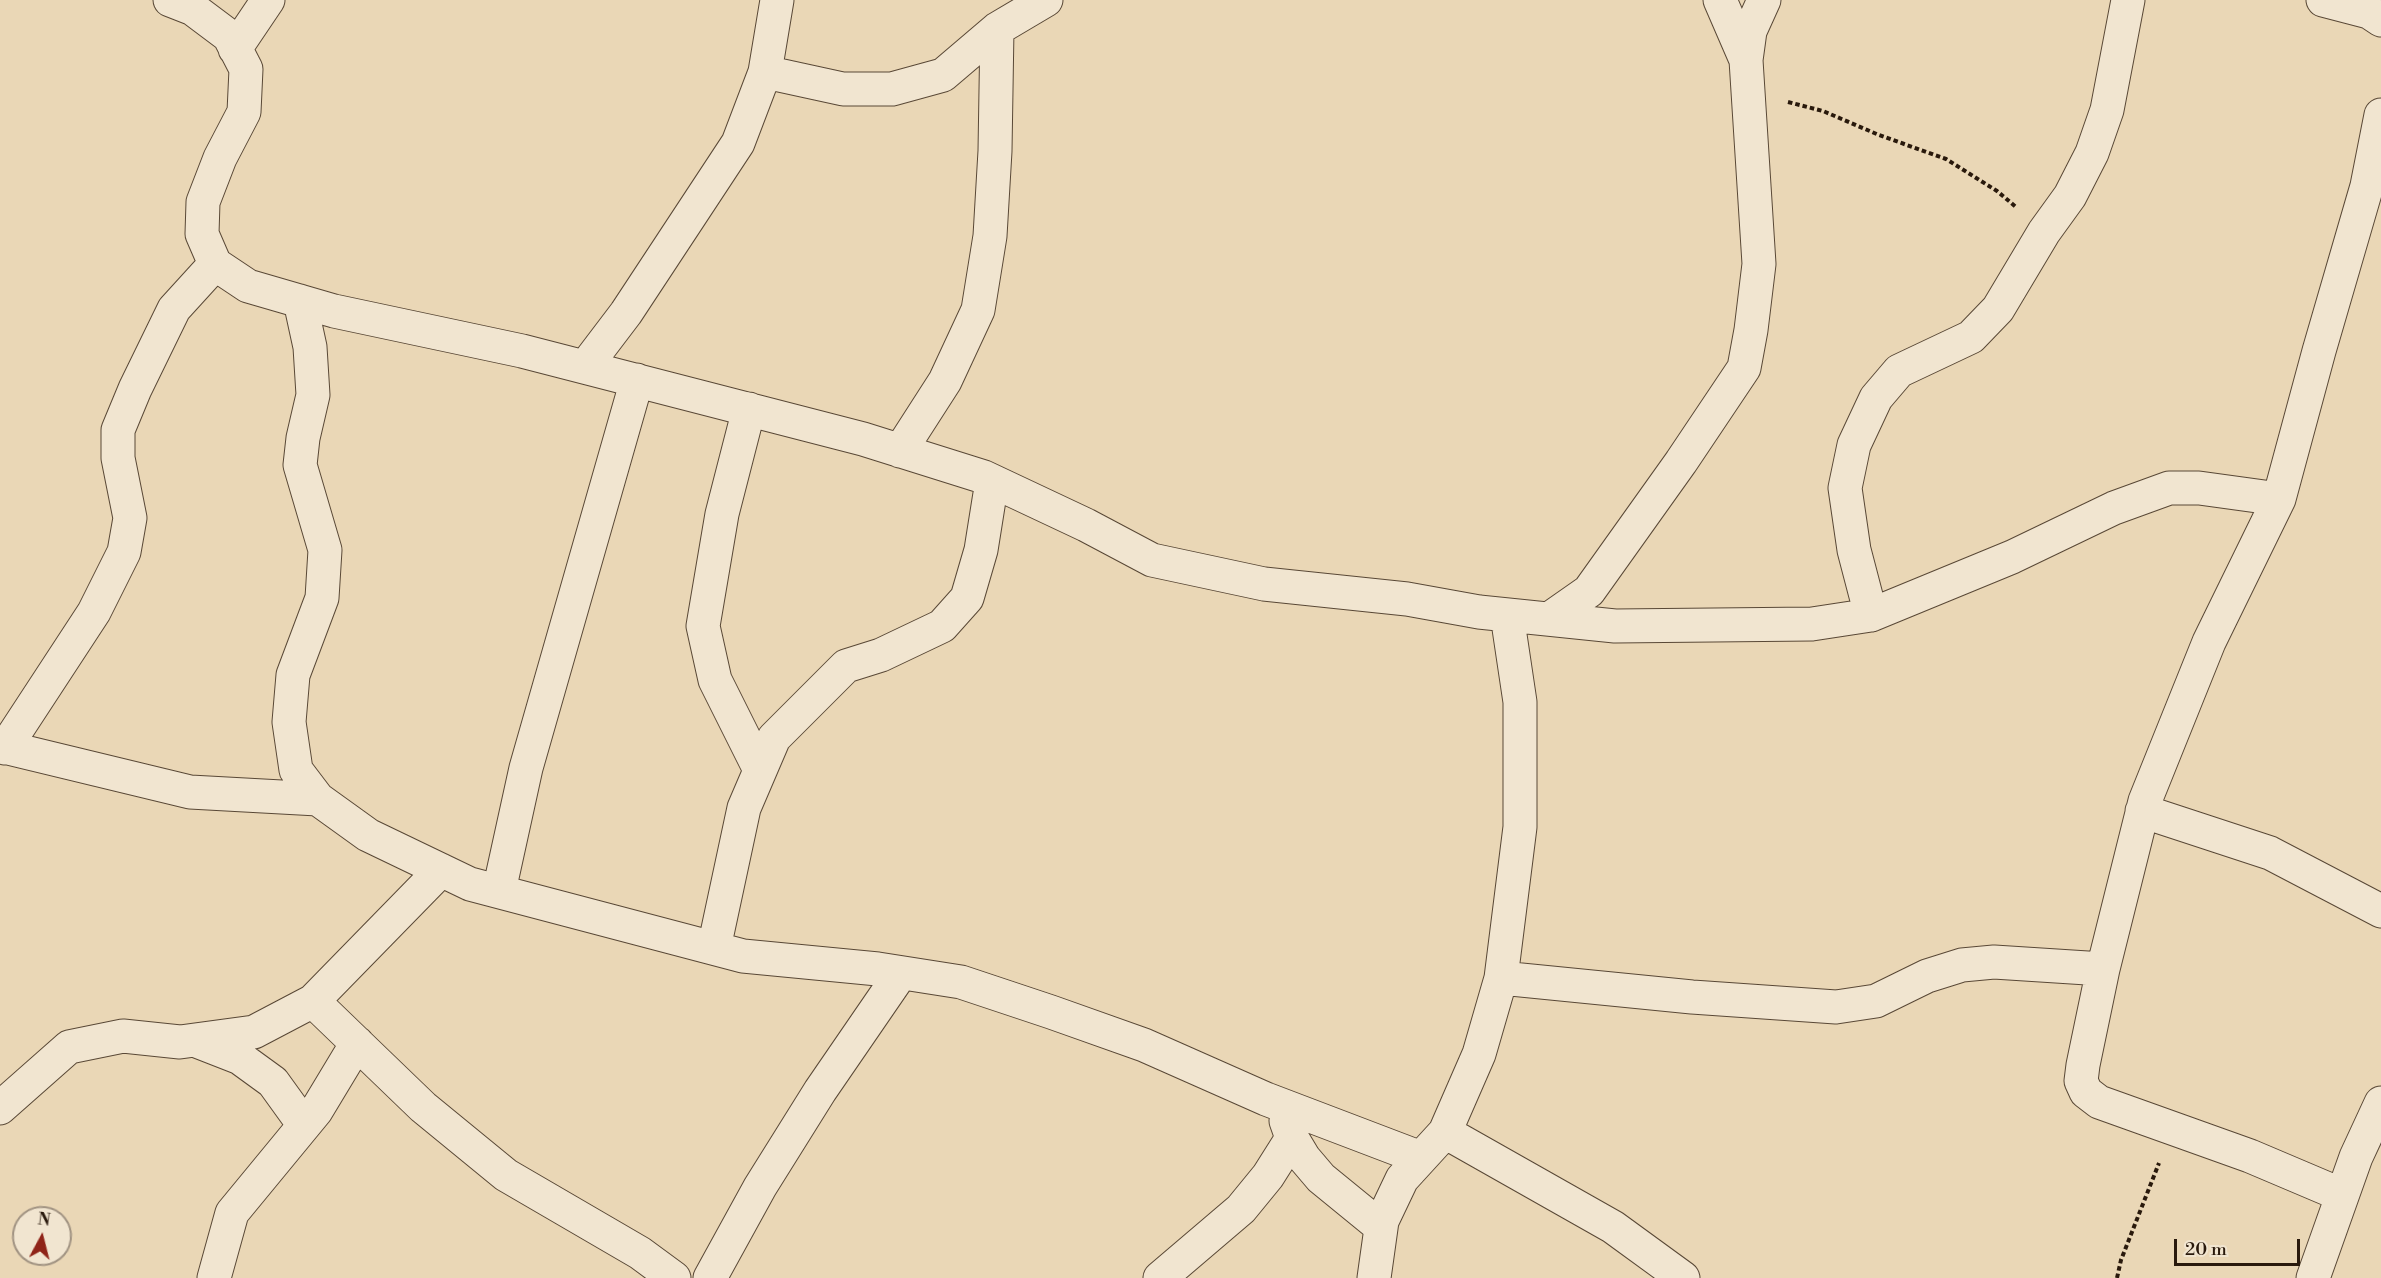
<!DOCTYPE html>
<style>
body{margin:0}
#map{position:relative;width:2381px;height:1278px;overflow:hidden;background:#ead7b6;font-family:"Libre Bodoni",serif}
canvas{display:block}
.north{position:absolute;left:12px;top:1206px;width:60px;height:60px;box-sizing:border-box;background:#f1e5d0;border:2px solid #a19382;border-radius:50%;rotate:7deg;font-size:16px;font-weight:700;line-height:24px;text-align:center;color:#29190c}
.north::after{content:'';display:block;margin:auto;width:21px;height:27px;background:#8f2418;clip-path:polygon(50% 0,100% 100%,50% 72%,0 100%)}
.scale{position:absolute;left:2174px;top:1239px;width:126px;height:27px;box-sizing:border-box;border:3px solid #29190c;border-top:0;padding-left:8px;font-size:18px;line-height:21px;white-space:nowrap;color:#29190c;-webkit-text-stroke:4px #f1e5d0;paint-order:stroke}
</style>
<div id="map">
<canvas width="2381" height="1278"></canvas>
<div class="north">N</div>
<div class="scale">20 m</div>
</div>
<script>
const ctx = document.querySelector('canvas').getContext('2d');
ctx.lineJoin = 'round';
const toPath = rows => new Path2D(rows.map(r => 'M' + r).join(''));
function trace(path, color, width, dash) { ctx.strokeStyle = color; ctx.lineWidth = width; ctx.lineCap = dash ? 'butt' : 'round'; ctx.setLineDash(dash || []); ctx.stroke(path); }
const street = toPath([
 [170,0,193,9,229,36,246,69,244,112,220,158,203,202,202,234,215,264,248,286,334,311,522,351,863,439,984,477,1086,525,1152,560,1264,584,1407,599,1479,612,1615,626,1812,624,1871,615,2012,557,2114,508,2169,488,2199,488,2279,499],
 [1720,0,1746,60],
 [2323,0,2369,12,2381,20],
 [235,49,268,0],
 [765,72,843,89,892,89,943,75,997,29,1046,0],
 [300,301,310,347,313,395,303,438,300,465,325,550,322,598,293,675,289,722,296,770,318,799,368,835,470,884,743,956,878,969,961,982,1051,1012,1144,1045,1266,1099,1421,1158],
 [585,367,626,313,738,143,765,72,777,0],
 [749,409,722,514,703,626,715,680,760,770],
 [900,451,945,381,978,310,990,236,995,151,997,29],
 [1871,615,1854,550,1845,488,1854,445,1876,398,1899,371,1971,337,1998,309,2044,232,2070,196,2092,153,2107,110,2128,0],
 [1549,619,1589,591,1681,462,1744,368,1751,330,1759,264,1746,60,1750,31,1764,0],
 [0,746,190,792,318,799],
 [5,748,94,612,124,552,130,518,118,458,118,430,135,389,174,309,215,264],
 [2142,811,2270,853,2381,911],
 [499,891,526,768,637,380],
 [714,948,744,808,774,738,846,666,881,655,942,626,967,598,981,550,992,481],
 [1501,978,1692,997,1836,1007,1876,1001,1927,976,1962,965,1994,962,2103,969],
 [313,1001,423,1107,506,1175,640,1253,674,1278],
 [199,1042,240,1058,273,1082,304,1125],
 [0,1108,69,1047,123,1036,180,1042,254,1032,313,1001,441,870],
 [1286,1121,1292,1138,1304,1158,1321,1178,1381,1227],
 [1445,1132,1613,1227,1683,1278],
 [2342,1195,2250,1156,2099,1102,2086,1092,2081,1081,2083,1065,2103,969,2145,801,2209,642,2279,499,2319,351,2367,186,2381,115],
 [214,1278,232,1213,316,1111,357,1043],
 [710,1278,760,1187,820,1091,901,973],
 [1160,1278,1241,1209,1268,1176,1292,1138],
 [1374,1278,1382,1221,1402,1179,1445,1132,1479,1054,1501,978,1520,827,1520,702,1507,615],
 [2313,1278,2356,1157,2381,1103]
]);
trace(street, '#594836', 35);
trace(toPath([
 [1788,102,1823,111,1879,135,1946,159,1997,191,2016,207],
 [2117,1278,2121,1260,2159,1163]
]), '#29190c', 4, [4.5, 3]);
trace(street, '#f1e5d0', 33);
</script>
